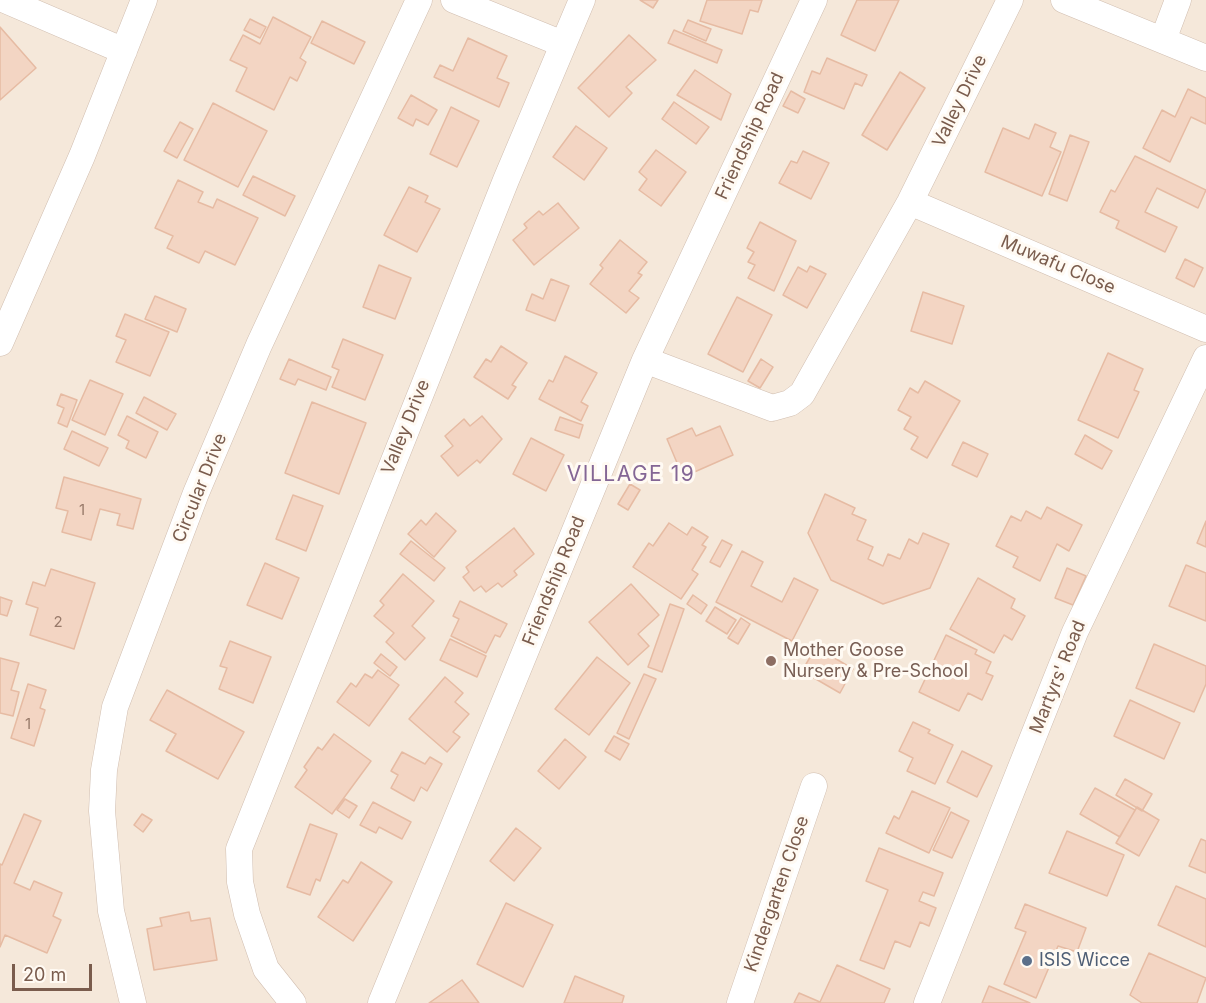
<!DOCTYPE html>
<style>
body{margin:0}
#map{position:relative;width:1206px;height:1003px;overflow:hidden;background:#fdf6ec;font-family:Inter,sans-serif}
canvas{display:block}
.scale{position:absolute;left:12px;top:964px;width:80px;height:27px;box-sizing:border-box;border:3px solid #7a5c4d;border-top:0;padding-left:8px;font-size:18px;line-height:21px;white-space:nowrap;color:#7a5c4d;-webkit-text-stroke:4px #fffaf3;paint-order:stroke}
</style>
<div id="map">
<canvas width="1206" height="1003"></canvas>
<div class="scale">20 m</div>
</div>
<script>
const ctx = document.querySelector('canvas').getContext('2d');
ctx.lineJoin = 'round';
function fill(path, color) { ctx.fillStyle = color; ctx.fill(path, 'evenodd'); }
const toPath = rows => new Path2D(rows.map(r => 'M' + r).join(''));
function trace(path, color, width, dash) { ctx.strokeStyle = color; ctx.lineWidth = width; ctx.lineCap = dash ? 'butt' : 'round'; ctx.setLineDash(dash || []); ctx.stroke(path); }
function label(font, color, halo, rows, align = 'center') {
  ctx.font = font + ' Inter,sans-serif'; ctx.lineWidth = 6; ctx.setLineDash([]); ctx.textBaseline = 'middle'; ctx.strokeStyle = halo; ctx.fillStyle = color; for (const [text, x, y, turn = 0] of rows) {
    ctx.save(); ctx.translate(x, y); ctx.rotate((+turn || 0) * Math.PI / 180); ctx.textAlign = isNaN(turn) ? turn : align; if (halo) ctx.strokeText(text, 0, 0); ctx.fillText(text, 0, 0); ctx.restore();
  }
}
fill(toPath([
 [0,0,1206,0,1206,1003,0,1003]
]), '#f5e8da');
const building = toPath([
 [640,0,658,0,653,8,640,0],
 [707,0,762,0,758,12,750,10,742,34,700,21,707,0],
 [857,0,899,0,875,51,841,35,857,0],
 [273,17,311,37,300,58,306,62,297,81,290,77,274,110,236,91,247,68,230,60,243,35,260,44,273,17],
 [250,19,266,27,260,38,244,30,250,19],
 [688,20,711,29,706,41,683,31,688,20],
 [322,21,365,42,354,64,311,43,322,21],
 [0,27,36,68,0,100,0,27],
 [674,30,722,50,717,63,668,43,674,30],
 [629,35,656,60,626,87,632,93,609,117,578,88,629,35],
 [468,38,507,56,497,78,509,83,499,107,434,77,440,65,453,71,468,38],
 [827,58,867,75,862,86,855,83,844,109,804,92,812,71,820,74,827,58],
 [695,70,731,94,721,120,677,95,695,70],
 [900,72,925,88,887,150,862,135,900,72],
 [1188,89,1206,98,1206,124,1191,117,1170,162,1143,148,1162,110,1175,117,1188,89],
 [791,91,805,99,798,113,783,106,791,91],
 [411,95,437,110,428,125,416,119,413,126,398,118,411,95],
 [674,102,709,127,696,144,662,119,674,102],
 [213,103,267,131,238,187,184,160,213,103],
 [451,107,479,121,457,167,430,154,451,107],
 [180,122,193,129,177,158,164,151,180,122],
 [1035,124,1056,133,1050,147,1061,152,1042,196,985,172,1003,128,1029,139,1035,124],
 [576,126,607,148,584,180,553,157,576,126],
 [1070,135,1089,142,1067,201,1049,194,1070,135],
 [656,150,686,172,661,206,639,190,647,179,639,172,656,150],
 [803,151,829,163,811,199,779,183,791,161,797,163,803,151],
 [1135,156,1206,190,1198,208,1157,188,1145,212,1177,227,1165,252,1116,228,1119,221,1100,212,1111,190,1115,192,1135,156],
 [253,176,295,196,285,216,243,195,253,176],
 [178,180,203,192,198,202,213,208,217,199,258,218,235,265,205,251,199,263,167,248,173,236,155,228,178,180],
 [409,187,428,196,425,202,440,209,417,252,384,235,409,187],
 [558,203,579,228,534,265,513,240,527,228,524,224,539,211,543,215,558,203],
 [760,222,796,241,774,291,748,278,755,265,748,262,754,252,747,248,760,222],
 [620,240,647,262,638,273,642,275,629,291,639,298,626,313,590,284,603,268,600,265,620,240],
 [1185,259,1203,268,1194,287,1176,278,1185,259],
 [379,265,411,278,395,319,363,307,379,265],
 [810,266,826,274,807,308,783,295,798,267,807,272,810,266],
 [551,279,569,286,555,321,526,310,532,294,543,299,551,279],
 [923,292,964,306,952,344,911,331,923,292],
 [155,296,186,309,177,332,145,319,155,296],
 [737,297,772,315,743,372,708,354,737,297],
 [125,314,169,332,150,376,116,362,126,340,116,336,125,314],
 [343,339,383,355,365,400,332,387,339,370,332,367,343,339],
 [501,346,527,363,512,385,516,387,508,399,474,377,486,359,491,362,501,346],
 [1108,353,1143,369,1134,390,1139,392,1118,438,1078,420,1108,353],
 [565,356,597,373,581,402,588,406,581,421,539,399,549,380,553,382,565,356],
 [289,359,331,377,326,390,298,379,295,385,280,379,289,359],
 [761,359,773,367,760,388,748,381,761,359],
 [90,380,123,394,105,435,72,420,90,380],
 [925,381,960,401,927,458,911,449,918,437,904,429,911,417,898,410,910,388,918,393,925,381],
 [61,394,77,400,67,427,58,423,64,408,57,405,61,394],
 [144,397,176,414,167,430,136,413,144,397],
 [312,402,366,423,339,494,285,473,312,402],
 [127,416,158,432,146,458,126,448,129,441,118,435,127,416],
 [482,416,502,439,480,463,477,460,458,476,441,456,453,446,445,436,464,419,470,426,482,416],
 [560,417,583,425,579,438,555,430,560,417],
 [720,426,733,455,683,477,667,439,692,428,696,436,720,426],
 [72,431,108,448,99,466,64,449,72,431],
 [1085,435,1112,451,1102,469,1075,454,1085,435],
 [531,438,564,455,546,491,513,474,531,438],
 [963,442,988,454,977,477,952,465,963,442],
 [64,477,141,499,133,529,117,525,120,514,100,509,91,540,62,532,68,511,56,508,64,477],
 [630,484,640,490,628,510,618,504,630,484],
 [825,494,855,508,852,514,866,520,857,540,873,547,868,559,883,566,888,554,900,559,909,539,918,544,923,533,949,544,930,588,883,604,831,580,808,533,825,494],
 [293,495,323,506,306,551,276,539,293,495],
 [1047,507,1082,525,1069,551,1057,544,1040,581,1013,567,1018,557,996,546,1011,516,1021,521,1026,511,1041,519,1047,507],
 [436,513,456,531,434,557,408,534,421,520,426,525,436,513],
 [1206,521,1206,547,1197,543,1206,521],
 [669,523,687,535,692,527,708,537,702,545,706,547,692,570,698,574,681,599,633,567,649,543,653,546,669,523],
 [514,528,534,554,514,571,517,575,502,587,498,583,486,592,481,586,474,591,463,577,469,572,466,567,514,528],
 [722,540,732,545,720,567,710,562,722,540],
 [411,541,445,568,434,581,400,554,411,541],
 [742,551,763,562,751,586,782,602,794,578,818,590,792,641,716,602,742,551],
 [265,563,299,578,282,619,247,605,265,563],
 [1186,565,1206,573,1206,621,1169,606,1186,565],
 [1067,568,1086,576,1073,605,1055,598,1067,568],
 [51,569,95,583,74,649,30,635,38,608,26,604,33,582,45,586,51,569],
 [403,574,434,601,412,626,425,638,405,660,386,642,394,633,374,616,384,605,380,601,403,574],
 [978,578,1015,599,1011,608,1025,616,1012,640,1004,635,994,653,950,629,978,578],
 [631,584,659,615,638,634,649,646,628,665,589,622,631,584],
 [693,595,707,605,701,614,687,604,693,595],
 [0,597,12,601,7,616,0,614,0,597],
 [460,601,507,624,500,637,495,635,486,653,451,636,459,619,453,616,460,601],
 [670,604,684,609,662,672,648,667,670,604],
 [715,607,736,620,727,634,706,621,715,607],
 [741,618,750,624,738,644,728,638,741,618],
 [946,635,977,650,975,654,991,662,986,673,993,676,982,700,968,693,959,711,919,692,946,635],
 [450,639,486,656,477,677,440,660,450,639],
 [230,641,271,657,253,703,219,689,227,668,220,666,230,641],
 [1154,644,1206,666,1206,684,1194,712,1136,688,1154,644],
 [816,647,853,669,840,693,802,671,816,647],
 [381,654,397,667,390,676,374,663,381,654],
 [597,657,630,683,589,735,555,709,597,657],
 [0,658,19,663,11,690,19,692,13,716,0,713,0,658],
 [378,670,399,685,369,726,337,702,351,683,356,687,365,674,372,678,378,670],
 [644,674,656,679,629,739,617,733,644,674],
 [445,677,463,693,455,702,469,714,453,732,460,737,447,752,409,719,445,677],
 [28,684,46,690,40,708,45,710,34,746,11,738,28,684],
 [167,690,244,732,218,779,166,751,176,734,150,720,167,690],
 [1130,700,1180,723,1164,759,1114,736,1130,700],
 [913,722,930,730,928,733,953,745,935,784,907,771,913,758,899,751,913,722],
 [334,734,371,761,332,814,295,787,307,770,304,767,318,747,322,750,334,734],
 [614,736,629,744,620,760,605,751,614,736],
 [565,739,586,757,559,789,538,771,565,739],
 [962,751,992,766,977,797,947,782,962,751],
 [402,752,425,764,430,757,442,764,427,791,421,787,414,801,391,788,398,775,391,771,402,752],
 [1125,779,1152,794,1142,811,1116,795,1125,779],
 [1095,788,1135,810,1120,837,1080,814,1095,788],
 [912,791,950,808,929,853,886,833,894,816,899,819,912,791],
 [345,799,357,806,349,818,337,810,345,799],
 [373,802,411,822,402,839,379,827,376,833,360,825,373,802],
 [1137,807,1159,820,1139,856,1116,843,1137,807],
 [951,812,969,821,952,858,933,850,951,812],
 [24,814,41,821,14,883,30,890,34,881,62,893,53,916,61,920,47,953,5,935,0,947,0,864,2,865,24,814],
 [142,814,152,820,143,832,134,825,142,814],
 [310,824,337,834,320,881,316,879,310,895,287,887,310,824],
 [516,828,541,848,514,881,490,861,516,828],
 [1067,831,1124,855,1107,896,1049,873,1067,831],
 [1201,839,1206,841,1206,873,1189,866,1201,839],
 [879,848,943,873,934,896,923,892,919,901,936,908,929,926,920,922,910,947,895,941,884,969,860,960,888,890,866,881,879,848],
 [361,862,392,882,353,941,318,917,343,880,348,883,361,862],
 [1176,886,1206,899,1206,947,1158,925,1176,886],
 [506,903,553,925,523,987,477,964,506,903],
 [1025,904,1086,928,1077,952,1058,946,1036,998,1004,984,1026,932,1015,928,1025,904],
 [189,912,191,921,210,918,217,960,154,970,147,929,162,926,160,918,189,912],
 [1149,953,1206,978,1197,1003,1142,1003,1130,995,1149,953],
 [837,965,890,989,884,1003,794,1003,799,993,820,1002,837,965],
 [575,976,624,996,622,1003,564,1003,575,976],
 [462,980,479,1003,429,1003,462,980],
 [989,986,1030,1003,982,1003,989,986]
]);
fill(building, '#f3d5c3');
trace(building, '#e6bba3', 1.5);
const minor = toPath([
 [5,0,124,51],
 [454,0,563,44],
 [1064,0,1206,58],
 [1163,40,1178,0],
 [910,202,1206,329],
 [0,343,82,156,144,0],
 [645,360,772,408,790,403,802,394,910,202,1010,0],
 [133,1003,111,911,102,811,104,770,115,707,196,493,259,345,419,0],
 [293,1003,266,969,247,914,240,882,239,849,506,180,582,0],
 [381,1003,645,360,814,0],
 [740,1003,814,786],
 [927,1003,1075,632,1206,358]
]);
trace(minor, '#d1beb0', 27);
trace(minor, '#fff', 26);
for (const [x, y, r, color] of [
 [771,661,6,"#8d6e63"],
 [1027,961,6,"#5c6f8a"]
]) { const dot = new Path2D(); dot.arc(x, y, r, 0, 2 * Math.PI); ctx.fillStyle = color; ctx.fill(dot); trace(dot, '#fffaf3', 2); }
label('15px', '#987a6a', null, [
 ["1",82,510],
 ["2",58,622],
 ["1",28,724]
]);
label('18px', '#7a5c4d', '#fffaf3', [
 ["Valley Drive",960,101,-64],
 ["Friendship Road",750,136,-65],
 ["Muwafu Close",1058,265,23],
 ["Valley Drive",406,427,-68],
 ["Circular Drive",200,488,-68],
 ["Friendship Road",554,581,-68],
 ["Martyrs' Road",1058,677,-68],
 ["Kindergarten Close",777,894,-71]
]);
label('18px', '#785e54', '#fffaf3', [
 ["Mother Goose",783,651],
 ["Nursery & Pre-School",783,672]
], 'left');
label('18px', '#4e5e75', '#fffaf3', [
 ["ISIS Wicce",1039,961]
], 'left');
ctx.letterSpacing = '1.5px';
label('21px', '#846695', '#fffaf3', [
 ["VILLAGE 19",631,475]
]);
ctx.letterSpacing = '0px';
</script>
